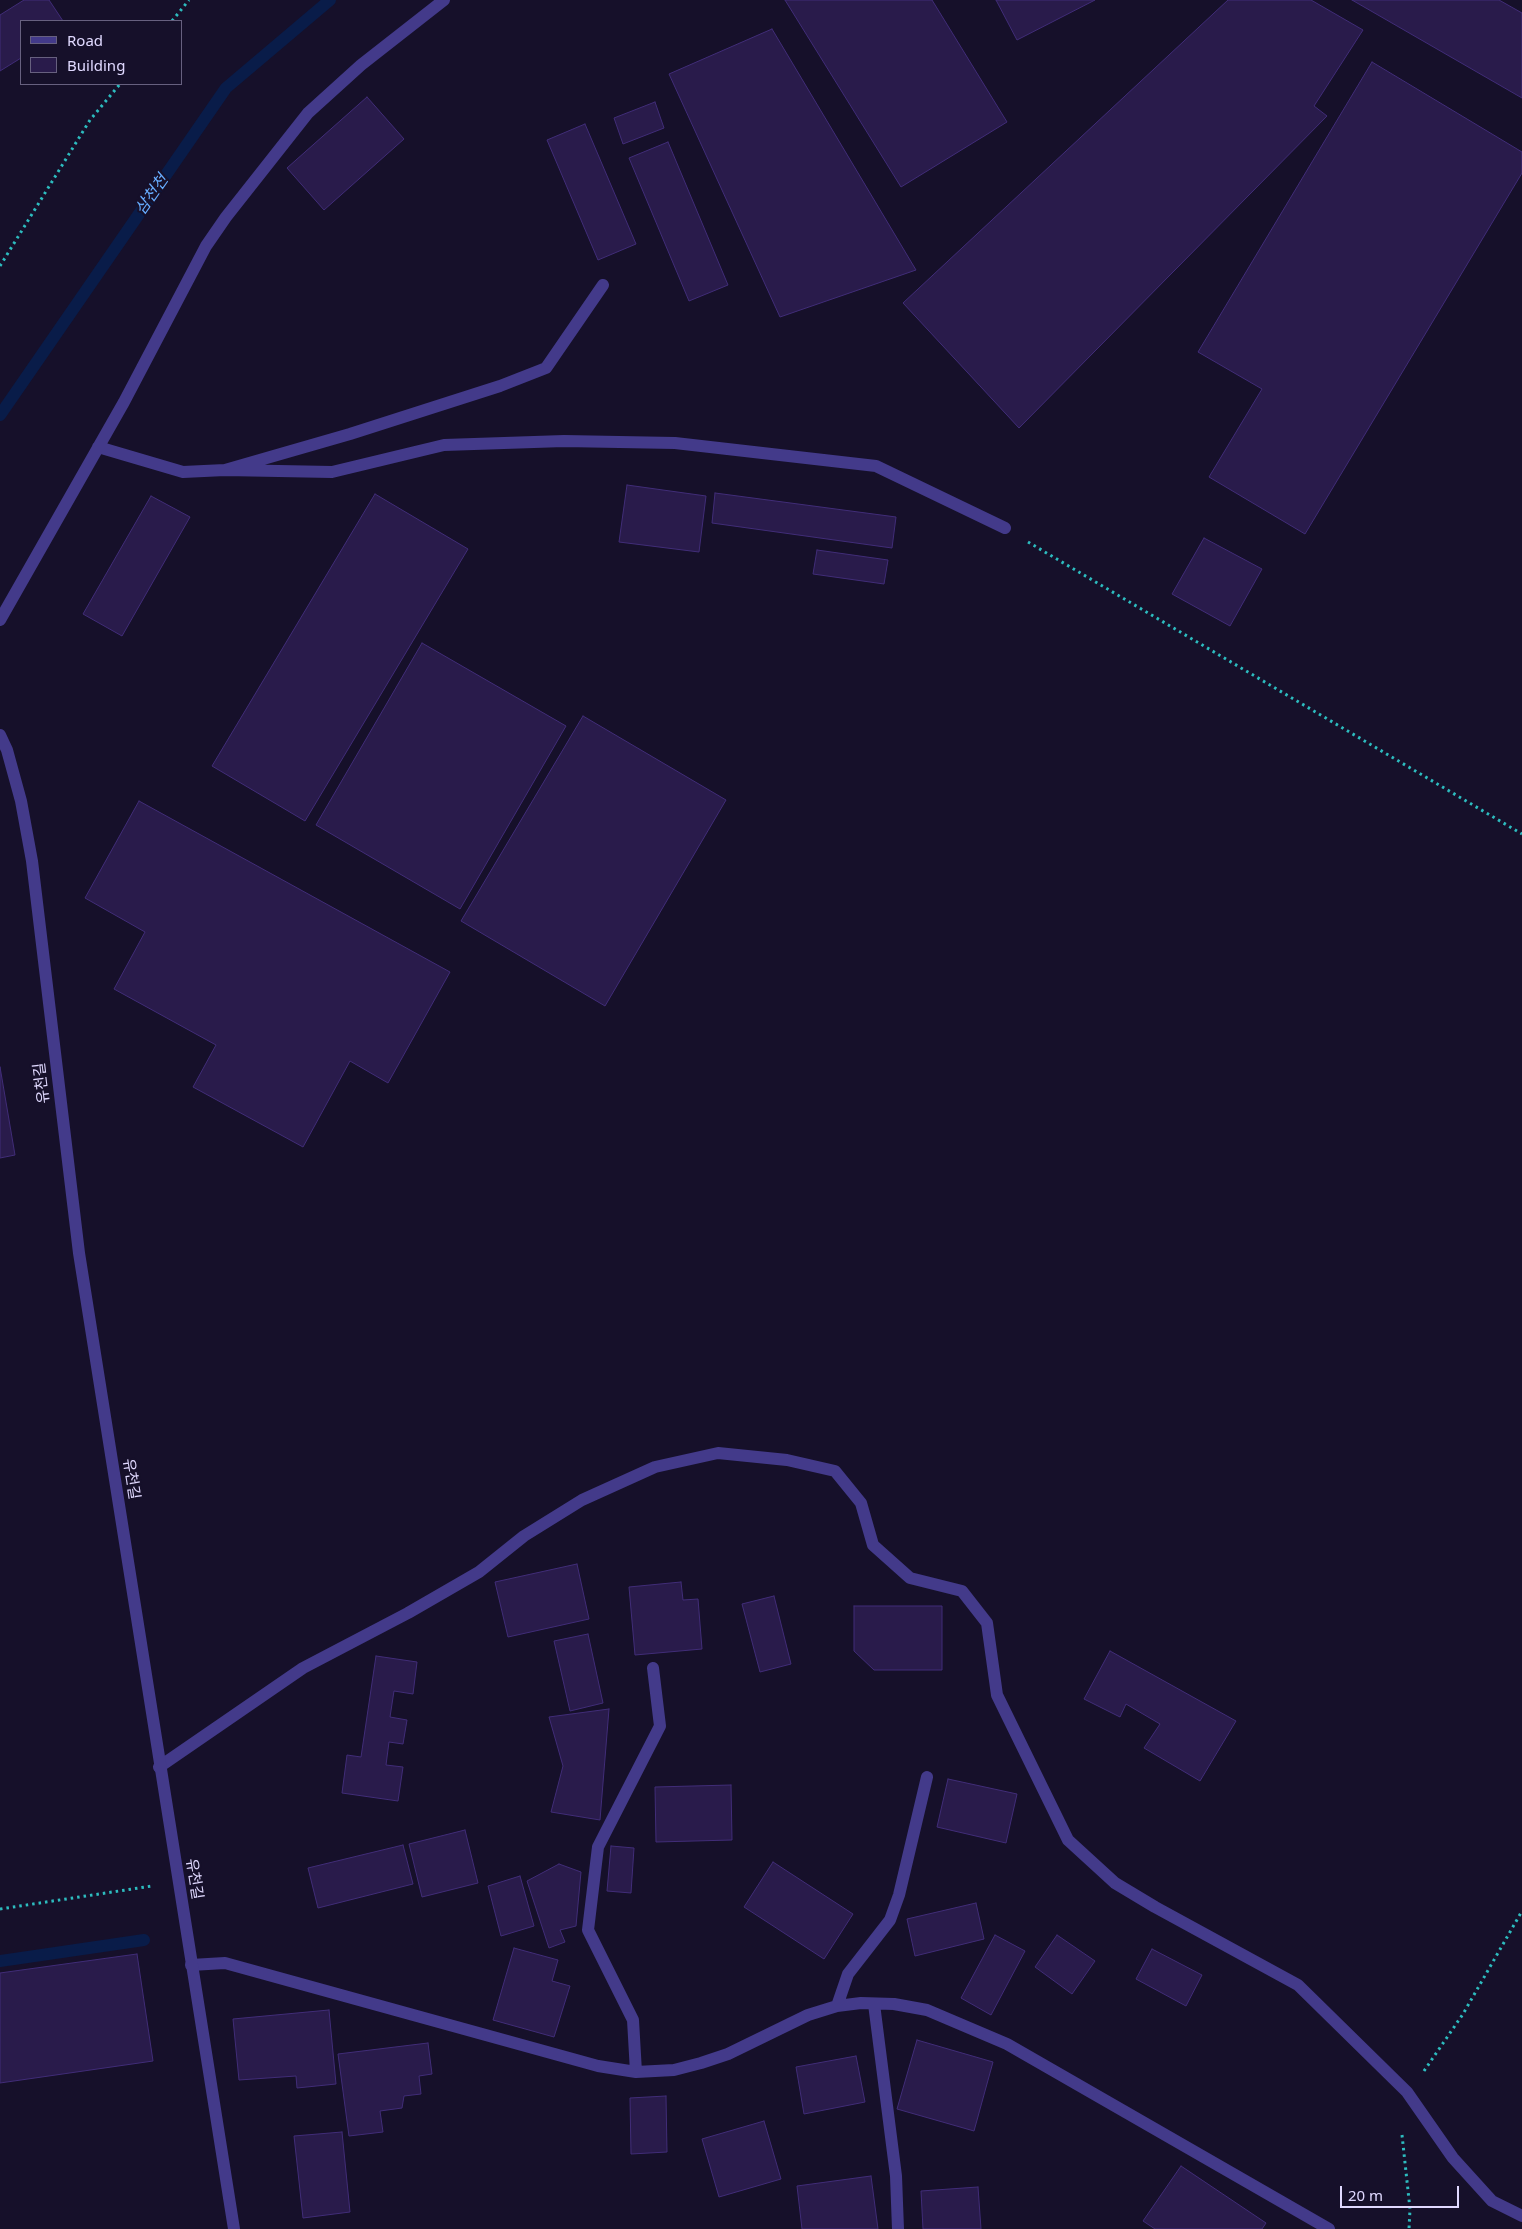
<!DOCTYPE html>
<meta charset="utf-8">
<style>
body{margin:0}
#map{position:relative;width:1522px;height:2229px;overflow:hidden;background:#16102a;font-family:"Noto Sans",sans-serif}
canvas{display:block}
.legend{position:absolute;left:20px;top:20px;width:162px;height:65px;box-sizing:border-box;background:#16102a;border:1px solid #67607f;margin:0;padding:6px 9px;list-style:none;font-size:15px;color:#e0d9ff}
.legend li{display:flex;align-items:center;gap:10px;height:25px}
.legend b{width:25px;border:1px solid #67607f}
.scale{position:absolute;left:1340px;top:2186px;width:119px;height:22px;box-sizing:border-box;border:2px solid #e0d9ff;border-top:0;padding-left:6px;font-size:15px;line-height:18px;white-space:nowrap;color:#e0d9ff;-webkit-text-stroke:4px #16102a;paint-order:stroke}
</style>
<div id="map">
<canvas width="1522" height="2229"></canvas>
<ul class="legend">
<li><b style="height:6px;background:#433a8a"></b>Road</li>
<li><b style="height:14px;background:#291b4b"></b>Building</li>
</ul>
<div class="scale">20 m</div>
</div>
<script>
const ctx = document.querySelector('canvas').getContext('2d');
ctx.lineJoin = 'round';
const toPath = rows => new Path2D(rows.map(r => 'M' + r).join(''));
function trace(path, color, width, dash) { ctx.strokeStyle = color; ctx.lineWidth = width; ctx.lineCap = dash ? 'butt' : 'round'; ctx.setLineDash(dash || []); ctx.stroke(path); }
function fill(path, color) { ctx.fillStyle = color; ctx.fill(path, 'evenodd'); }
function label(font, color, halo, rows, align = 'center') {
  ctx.font = font + ' "Noto Sans","Noto Sans KR",sans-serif'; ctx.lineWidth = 4.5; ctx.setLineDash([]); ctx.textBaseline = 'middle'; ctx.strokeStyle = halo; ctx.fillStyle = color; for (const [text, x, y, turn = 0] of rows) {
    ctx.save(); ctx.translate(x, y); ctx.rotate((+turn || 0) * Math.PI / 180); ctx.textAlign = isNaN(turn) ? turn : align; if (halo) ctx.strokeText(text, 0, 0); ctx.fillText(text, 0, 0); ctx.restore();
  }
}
trace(toPath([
 [0,415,226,88,330,0],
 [0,1961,144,1940]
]), '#091c49', 12);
const building = toPath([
 [24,0,49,0,63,21,21,21,21,58,0,71,0,15,24,0],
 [785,0,932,0,1007,122,901,187,785,0],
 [996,0,1095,0,1017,40,996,0],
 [1228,0,1311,0,1363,30,1314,106,1327,116,1019,428,903,303,1228,0],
 [1352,0,1499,0,1522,13,1522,98,1352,0],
 [772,29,916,270,780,317,669,74,772,29],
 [1372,62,1522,152,1522,173,1305,534,1209,477,1262,389,1198,352,1372,62],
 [367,97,404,139,324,210,287,168,367,97],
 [655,102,664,128,623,144,614,118,655,102],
 [585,124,636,244,598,260,547,140,585,124],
 [668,142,728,285,689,301,629,158,668,142],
 [627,485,706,496,699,552,619,542,627,485],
 [715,493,896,517,892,548,712,523,715,493],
 [375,494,468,549,305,821,212,766,375,494],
 [151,496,190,517,122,636,83,614,151,496],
 [1204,538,1262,569,1230,626,1172,594,1204,538],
 [817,550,888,560,884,584,813,574,817,550],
 [422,643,566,726,460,909,316,825,422,643],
 [583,716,726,800,605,1006,461,921,583,716],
 [139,801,450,972,388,1083,350,1061,303,1147,193,1087,216,1045,114,989,145,932,85,898,139,801],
 [0,1067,15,1155,0,1158,0,1067],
 [577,1564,589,1619,508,1637,495,1582,577,1564],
 [681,1582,683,1600,698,1599,702,1649,635,1655,629,1587,681,1582],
 [774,1596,791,1664,760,1672,742,1604,774,1596],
 [854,1606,942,1606,942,1670,874,1670,854,1651,854,1606],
 [588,1634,603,1703,570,1711,554,1641,588,1634],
 [1110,1651,1236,1721,1200,1781,1144,1748,1160,1724,1126,1704,1120,1717,1084,1699,1110,1651],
 [376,1656,417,1662,413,1694,394,1691,390,1717,407,1720,403,1744,389,1742,386,1765,403,1767,398,1801,342,1793,347,1755,361,1757,376,1656],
 [609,1709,600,1820,551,1812,563,1766,549,1717,609,1709],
 [948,1779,1017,1794,1006,1843,937,1827,948,1779],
 [731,1785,732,1840,656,1842,655,1787,731,1785],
 [465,1830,478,1883,422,1897,409,1844,465,1830],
 [403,1845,413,1884,318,1908,308,1868,403,1845],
 [611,1846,634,1848,631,1893,607,1891,611,1846],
 [773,1862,853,1914,824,1959,744,1907,773,1862],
 [559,1864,581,1872,576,1926,560,1930,565,1942,549,1948,527,1881,559,1864],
 [520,1876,534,1926,501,1936,488,1886,520,1876],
 [976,1903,984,1939,915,1956,907,1919,976,1903],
 [995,1935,1025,1951,991,2015,961,1998,995,1935],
 [1057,1935,1095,1961,1072,1994,1035,1967,1057,1935],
 [514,1948,558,1960,552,1981,570,1986,554,2037,493,2020,514,1948],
 [1152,1949,1202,1975,1186,2006,1136,1979,1152,1949],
 [137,1954,153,2061,0,2083,0,1973,137,1954],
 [329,2010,336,2084,297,2088,296,2076,239,2080,233,2019,329,2010],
 [917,2040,993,2062,974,2131,897,2109,917,2040],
 [428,2043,432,2074,419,2076,421,2094,404,2096,402,2108,380,2111,383,2132,349,2136,338,2054,428,2043],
 [856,2056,865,2102,804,2114,796,2067,856,2056],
 [666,2096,667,2152,631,2154,630,2098,666,2096],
 [764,2121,781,2179,719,2197,702,2139,764,2121],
 [342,2132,350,2212,303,2218,294,2136,342,2132],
 [1181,2166,1266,2223,1262,2229,1155,2229,1143,2221,1181,2166],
 [871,2176,878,2229,802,2229,797,2186,871,2176],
 [978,2187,981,2229,923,2229,921,2191,978,2187]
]);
fill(building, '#291b4b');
trace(building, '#412d78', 1);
trace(toPath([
 [172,21,189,0],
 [0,266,90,120,120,84],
 [1028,542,1522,834],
 [0,1909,152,1886],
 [1424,2071,1463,2014,1522,1911],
 [1402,2135,1410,2209,1409,2229]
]), '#2dbcbf', 3, [2.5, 4]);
trace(toPath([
 [98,447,183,472,225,470,350,434,500,386,546,368,603,285],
 [225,470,332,472,444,445,564,441,675,443,876,466,1005,528],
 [0,620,124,402,206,246,226,217,308,113,361,65,444,0]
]), '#433a8a', 12);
trace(toPath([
 [159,1767,303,1668,408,1613,479,1572,524,1536,582,1500,655,1467,718,1453,787,1460,835,1471,861,1503,873,1545,910,1578,962,1591,987,1623,997,1695,1068,1840,1115,1883,1155,1907,1298,1985,1407,2092,1453,2158,1492,2201,1522,2216],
 [191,1965,225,1963,598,2066,636,2072,674,2070,701,2063,728,2054,808,2015,837,2006,861,2003,894,2004,927,2010,1007,2044,1329,2229],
 [874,2004,896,2176,898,2229],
 [837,2006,848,1974,890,1920,899,1895,927,1777],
 [636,2072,633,2020,588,1930,598,1847,660,1726,653,1668]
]), '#433a8a', 12);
trace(toPath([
 [0,735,7,750,21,801,32,861,79,1253,234,2229]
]), '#433a8a', 12);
label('15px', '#e0d9ff', '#16102a', [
 ["유천길",42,1083,-97],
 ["유천길",131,1479,81],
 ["유천길",194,1879,81]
]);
label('italic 16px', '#67adff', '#16102a', [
 ["삼천천",152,195,-55]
]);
</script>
